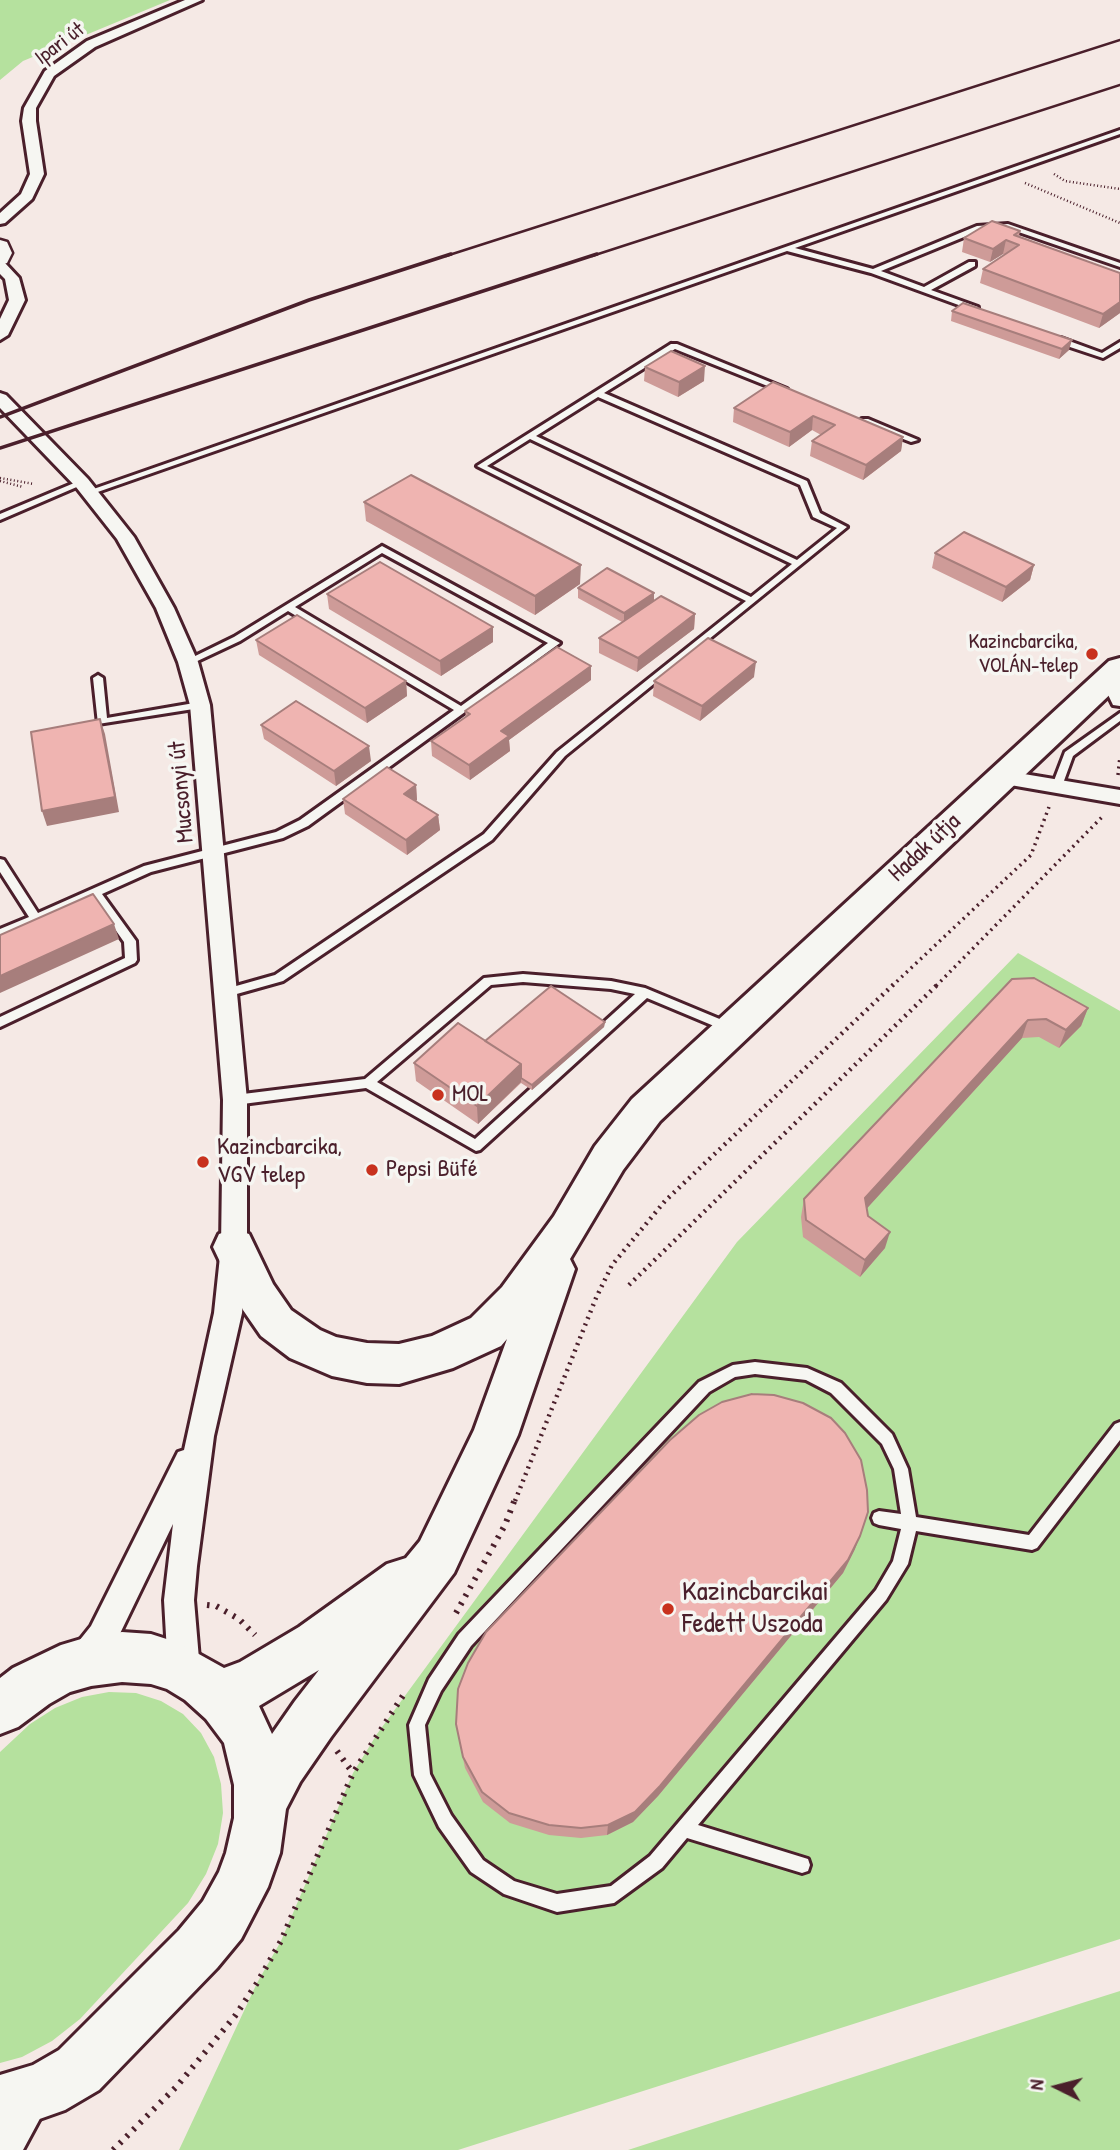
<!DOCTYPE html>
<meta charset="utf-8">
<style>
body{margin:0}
#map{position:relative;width:1120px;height:2150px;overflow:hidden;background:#f5e9e5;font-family:"Patrick Hand",sans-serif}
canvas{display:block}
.north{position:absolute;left:1022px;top:2052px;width:70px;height:70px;-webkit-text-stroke:5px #f6f6f2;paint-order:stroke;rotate:276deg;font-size:19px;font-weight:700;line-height:28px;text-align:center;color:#4a1f2b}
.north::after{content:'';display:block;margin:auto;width:24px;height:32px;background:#4a1f2b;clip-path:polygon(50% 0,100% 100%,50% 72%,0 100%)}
</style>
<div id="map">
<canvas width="1120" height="2150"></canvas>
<div class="north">N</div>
</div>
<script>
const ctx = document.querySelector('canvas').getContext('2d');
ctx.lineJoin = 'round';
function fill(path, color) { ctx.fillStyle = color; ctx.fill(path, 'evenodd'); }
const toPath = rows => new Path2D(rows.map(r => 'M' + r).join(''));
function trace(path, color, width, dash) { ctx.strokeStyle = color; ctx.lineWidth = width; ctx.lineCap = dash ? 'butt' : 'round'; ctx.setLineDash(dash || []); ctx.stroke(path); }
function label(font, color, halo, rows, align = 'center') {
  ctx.font = font + ' "Patrick Hand",sans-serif'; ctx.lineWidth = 7; ctx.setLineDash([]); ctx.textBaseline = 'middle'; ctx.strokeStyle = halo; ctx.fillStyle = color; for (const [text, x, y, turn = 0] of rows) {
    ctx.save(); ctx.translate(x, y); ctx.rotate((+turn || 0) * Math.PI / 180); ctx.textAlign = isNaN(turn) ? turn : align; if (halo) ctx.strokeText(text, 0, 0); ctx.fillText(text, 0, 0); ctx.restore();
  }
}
fill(toPath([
 [0,0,170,0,23,61,0,80],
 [1018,953,1120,1011,1120,1939,458,2150,179,2150,257,1983,281,1941,353,1773,377,1734,737,1242],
 [109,1692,136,1693,161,1701,183,1714,201,1733,214,1757,221,1784,223,1813,218,1844,206,1874,188,1903,80,2019,52,2041,22,2057,0,2063,0,1752,30,1724,55,1708,82,1697],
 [1120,1991,1120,2150,628,2150,1082,2003]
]), '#b5e19e');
const lane = toPath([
 [1120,130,1120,134,795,248,873,269,977,226,1008,224,1120,263,1120,267,1007,228,981,230,881,271,924,287,969,262,975,262,975,266,931,290,978,307,978,311,975,311,871,273,787,251,92,494,85,492,1120,130],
 [1055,338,1061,338,1102,353,1120,342,1120,348,1103,358,1055,342,1055,338],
 [671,344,677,344,787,389,780,391,675,349,604,393,807,481,820,513,847,527,565,756,492,840,283,981,226,997,222,996,220,993,222,990,275,975,484,834,557,752,746,601,477,466,671,344],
 [598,397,800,485,813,517,837,528,797,560,536,436,598,397],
 [530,439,792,564,751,597,487,466,530,439],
 [862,419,868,419,918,440,911,442,862,423,862,419],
 [79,481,86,483,0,520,0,514,79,481],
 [382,546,560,643,308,826,283,838,151,872,102,894,136,941,137,960,135,963,0,1027,0,1017,125,958,124,942,93,898,0,938,0,929,29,917,0,872,0,859,4,860,38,913,144,866,276,832,300,820,454,710,288,611,240,641,191,664,188,665,183,662,234,637,382,546],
 [382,553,548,643,461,706,295,607,382,553],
 [98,675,103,678,107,718,200,702,205,705,200,708,98,724,93,678,98,675],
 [1120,713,1120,721,1073,756,1061,789,1053,789,1052,786,1065,752,1120,713],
 [523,974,611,981,645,988,734,1025,736,1028,730,1033,726,1031,647,998,480,1150,476,1151,366,1088,235,1105,231,1103,229,1100,231,1097,235,1095,365,1079,484,978,523,974],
 [523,982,611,989,635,994,475,1139,377,1082,491,985,523,982],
 [755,1362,807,1368,841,1383,892,1434,908,1469,916,1517,1029,1535,1115,1424,1120,1422,1120,1440,1037,1548,1032,1550,916,1531,908,1564,886,1600,698,1825,808,1859,810,1865,808,1871,802,1873,687,1838,662,1868,614,1903,557,1912,504,1894,471,1872,439,1827,414,1775,409,1725,429,1679,459,1634,699,1382,733,1365,755,1362],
 [755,1374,806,1380,831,1393,882,1444,894,1469,901,1514,879,1511,874,1513,872,1518,874,1523,879,1525,901,1529,893,1561,876,1590,650,1856,611,1886,557,1894,514,1881,483,1860,451,1815,430,1774,425,1725,441,1691,471,1646,709,1392,735,1377,755,1374]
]);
const street = toPath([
 [185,0,202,0,95,47,54,76,36,108,36,121,44,174,32,199,5,223,0,224,0,213,21,194,30,174,22,121,24,108,45,71,87,41,185,0],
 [0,262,5,263,19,278,25,300,8,335,0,340,0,319,9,300,5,279,0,274,0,262],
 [0,393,6,395,88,479,134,537,174,608,198,662,210,705,247,1100,247,1247,242,1313,214,1436,197,1566,194,1600,200,1671,195,1682,184,1687,173,1682,168,1671,164,1600,173,1524,113,1648,93,1673,82,1678,71,1673,66,1662,71,1651,91,1626,178,1452,184,1450,214,1313,221,1247,223,1100,190,705,178,662,156,608,117,539,76,487,0,408,0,393],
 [1110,672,1117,674,1120,678,1120,706,1113,705,1100,678,1103,674,1110,672],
 [1000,770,1120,790,1120,804,993,782,990,777,993,772,1000,770],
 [31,2080,44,2085,49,2098,44,2111,23,2150,0,2150,0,2118,18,2085,31,2080]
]);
const secondary = toPath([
 [0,240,7,242,12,253,7,263,0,265,0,240]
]);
const primary = toPath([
 [1120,658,1120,685,660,1121,623,1170,570,1259,575,1269,518,1435,454,1573,331,1737,300,1782,286,1809,280,1853,268,1887,241,1939,217,1968,99,2090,65,2110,0,2133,0,2075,33,2065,59,2050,179,1930,203,1901,219,1872,226,1853,234,1818,234,1785,224,1743,206,1719,185,1700,167,1689,151,1684,122,1682,91,1686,70,1692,49,1704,18,1727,0,1734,0,1678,13,1668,61,1645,91,1636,122,1632,151,1634,179,1643,224,1668,240,1662,299,1627,387,1564,406,1558,420,1541,474,1430,507,1339,501,1346,453,1368,399,1384,367,1383,332,1376,290,1358,261,1336,243,1310,213,1247,219,1234,234,1229,249,1234,273,1284,291,1310,320,1330,336,1337,367,1343,399,1344,432,1336,471,1318,502,1287,554,1216,595,1146,632,1099,1109,661,1120,658],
 [319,1670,295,1701,272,1734,259,1706,319,1670]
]);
trace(lane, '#4a1f2b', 6);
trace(street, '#4a1f2b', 6);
trace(secondary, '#4a1f2b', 5);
trace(primary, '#4a1f2b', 6);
trace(toPath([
 [1054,174,1065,181,1120,189],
 [1025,183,1120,223],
 [0,478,34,484],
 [0,481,23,487]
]), '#4a1f2b', 2.5, [1, 2.5]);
trace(toPath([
 [1118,775,1120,756],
 [892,986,1031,855,1049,807],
 [936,986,1104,815]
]), '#4a1f2b', 3.5, [2, 4.5]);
trace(toPath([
 [629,1285,938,984],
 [515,1501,596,1298,612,1265,665,1201,894,984]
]), '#4a1f2b', 4.5, [2, 5]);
trace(toPath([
 [207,1605,216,1606,239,1619,255,1635],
 [456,1613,505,1525,515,1499],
 [337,1751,353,1773],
 [113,2150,177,2086,235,2016,257,1983,281,1941,353,1773,404,1694]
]), '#4a1f2b', 6, [2.5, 7]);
fill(lane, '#f6f6f2');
fill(street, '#f6f6f2');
fill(secondary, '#f6f6f2');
fill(primary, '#f6f6f2');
trace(toPath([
 [446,256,1120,40],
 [592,256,1120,85]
]), '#4a1f2b', 2.5);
trace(toPath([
 [0,417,309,300,451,254],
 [0,448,597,254]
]), '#4a1f2b', 3.5);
fill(toPath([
 [1020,231,1019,236,1120,273,1120,313,1099,328,980,283,983,269,1005,255,1003,254,990,262,962,252,964,238],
 [952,311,1069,350,1059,359,951,321],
 [645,367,704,381,678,397,644,381],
 [773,382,903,437,901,451,863,480,810,456,812,441,821,435,812,430,789,447,733,422,734,408],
 [364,502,580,584,535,615,366,521],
 [935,553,1034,565,1030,580,1002,602,932,568],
 [578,588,654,593,654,601,695,614,694,629,637,672,599,653,599,638,622,622,578,598],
 [327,594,493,627,493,642,441,676,329,609],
 [256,640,406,681,407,696,367,723,259,655],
 [754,677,700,721,653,696,654,681],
 [591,680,509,740,510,751,470,780,432,756,431,741,466,717,465,711],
 [261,725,371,761,336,786,264,739],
 [416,785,417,800,416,801,438,815,440,830,407,855,345,814,343,799],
 [1034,978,1088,1008,1081,1026,1059,1048,1039,1037,1022,1038,867,1208,868,1216,885,1248,860,1277,803,1237,801,1217,804,1199],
 [605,1022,604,1027,532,1090,521,1083,478,1124,416,1081,414,1063,485,1041],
 [855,1549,843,1573,658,1796,633,1822,607,1835,581,1838,549,1835,510,1823,483,1802,465,1768,456,1724]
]), '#ce9b98');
fill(toPath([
 [1006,240,1003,254,990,262,993,249],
 [1120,302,1120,313,1099,328,1103,314],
 [1072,340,1069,350,1059,359,1062,349],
 [705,366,704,381,678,397,679,382],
 [813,416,812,430,789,447,790,432],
 [903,437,901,451,863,480,866,465],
 [581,565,580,584,535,615,535,596],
 [1034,565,1030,580,1002,602,1006,587],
 [654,593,654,603,624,623,624,613],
 [695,614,694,629,637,672,638,658],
 [493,627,493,642,441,676,440,661],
 [756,662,754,677,700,721,702,706],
 [591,666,591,680,509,740,510,751,470,780,469,765,501,731],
 [406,681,407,696,367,723,365,708],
 [100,719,105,734,119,812,47,826,42,811],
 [369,746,371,761,336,786,334,771],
 [416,785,417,800,406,808,404,794],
 [438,815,440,830,407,855,406,840],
 [114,924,119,939,0,993,0,976],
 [1088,1008,1081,1026,1059,1048,1066,1030],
 [1028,1020,1022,1038,860,1216,865,1198],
 [605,1022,604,1027,532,1090,532,1085],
 [521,1064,521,1082,478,1124,477,1106],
 [890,1232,885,1248,860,1277,865,1260],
 [860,1536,855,1549,843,1573,658,1796,633,1822,607,1835,608,1825]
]), '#a77e7c');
const building = toPath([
 [992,221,1020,231,1014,235,1120,273,1120,302,1103,314,983,269,1019,245,1006,240,993,249,964,238,992,221],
 [963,303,1072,340,1062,349,952,311,963,303],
 [671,351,705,366,679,382,645,367,671,351],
 [773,382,903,437,866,465,812,441,835,425,813,416,790,432,734,408,773,382],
 [411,475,581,565,535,596,364,502,411,475],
 [964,532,1034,565,1006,587,935,553,964,532],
 [380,562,493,627,440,661,327,594,380,562],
 [607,568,654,593,624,613,578,588,607,568],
 [661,596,695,614,638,658,599,638,661,596],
 [297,615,406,681,365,708,256,640,297,615],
 [708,638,756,662,702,706,654,681,708,638],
 [557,647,591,666,501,731,509,736,469,765,431,741,470,714,465,711,557,647],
 [296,701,369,746,334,771,261,725,296,701],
 [100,719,115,797,42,811,31,732,100,719],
 [387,767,416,785,404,794,438,815,406,840,343,799,387,767],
 [93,894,114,924,0,976,0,935,93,894],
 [1034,978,1088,1008,1066,1030,1046,1019,1028,1020,865,1198,868,1216,890,1232,865,1260,806,1220,804,1199,1012,979,1034,978],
 [551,986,605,1022,532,1085,521,1078,521,1064,485,1041,551,986],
 [458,1023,521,1064,477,1106,414,1063,458,1023],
 [752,1394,774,1395,803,1403,831,1418,845,1433,861,1460,867,1490,868,1512,860,1536,848,1560,660,1786,635,1812,608,1825,581,1828,549,1825,509,1813,482,1792,463,1757,456,1724,458,1689,468,1663,486,1632,670,1440,699,1415,722,1402,752,1394]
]);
fill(building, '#efb4b1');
trace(building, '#a77e7c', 2);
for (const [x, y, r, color] of [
 [1092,654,7,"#c8321e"],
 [438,1095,7,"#c8321e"],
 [203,1162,7,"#c8321e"],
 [372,1170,7,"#c8321e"],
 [668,1609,7,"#c8321e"]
]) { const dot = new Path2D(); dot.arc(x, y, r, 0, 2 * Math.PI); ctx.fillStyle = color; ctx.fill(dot); trace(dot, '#f6f6f2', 2.5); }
label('21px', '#4a1f2b', '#f6f6f2', [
 ["Ipari út",60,44,-37]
]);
label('21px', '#4a1f2b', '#f6f6f2', [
 ["Kazincbarcika,",1078,642],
 ["VOLÁN-telep",1078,666]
], 'right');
label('24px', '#4a1f2b', '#f6f6f2', [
 ["Mucsonyi út",182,792,-95],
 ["Hadak útja",925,848,-43]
]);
label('24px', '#4a1f2b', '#f6f6f2', [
 ["MOL",452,1095],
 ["Kazincbarcika,",217,1148],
 ["VGV telep",217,1176],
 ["Pepsi Büfé",386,1170]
], 'left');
label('28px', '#4a1f2b', '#f6f6f2', [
 ["Kazincbarcikai",682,1593],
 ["Fedett Uszoda",682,1625]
], 'left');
</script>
